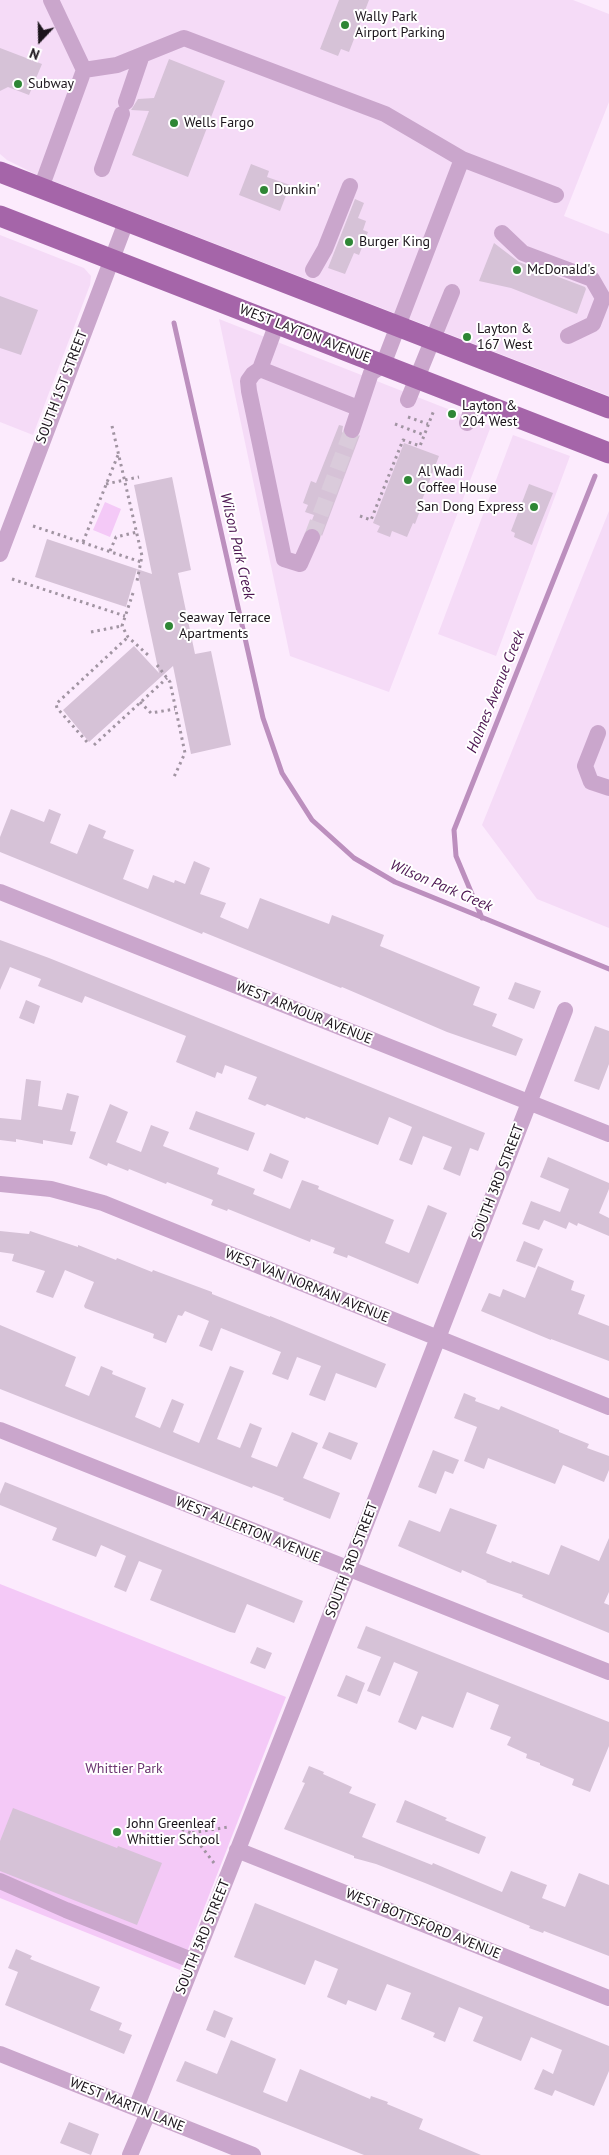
<!DOCTYPE html>
<style>
body{margin:0}
#map{position:relative;width:609px;height:2155px;overflow:hidden;background:#fcebfd;font-family:"PT Sans",sans-serif}
canvas{display:block}
.north{position:absolute;left:15px;top:15px;width:50px;height:50px;-webkit-text-stroke:4px #fff;paint-order:stroke;rotate:201deg;font-size:14px;font-weight:700;line-height:20px;text-align:center;color:#1b141b}
.north::after{content:'';display:block;margin:auto;width:18px;height:22px;background:#1b141b;clip-path:polygon(50% 0,100% 100%,50% 72%,0 100%)}
</style>
<div id="map">
<canvas width="609" height="2155"></canvas>
<div class="north">N</div>
</div>
<script>
const ctx = document.querySelector('canvas').getContext('2d');
ctx.lineJoin = 'round';
function fill(path, color) { ctx.fillStyle = color; ctx.fill(path, 'evenodd'); }
const toPath = rows => new Path2D(rows.map(r => 'M' + r).join(''));
function trace(path, color, width, dash) { ctx.strokeStyle = color; ctx.lineWidth = width; ctx.lineCap = dash ? 'butt' : 'round'; ctx.setLineDash(dash || []); ctx.stroke(path); }
function label(font, color, halo, rows, align = 'center') {
  ctx.font = font + ' "PT Sans",sans-serif'; ctx.lineWidth = 4; ctx.setLineDash([]); ctx.textBaseline = 'middle'; ctx.strokeStyle = halo; ctx.fillStyle = color; for (const [text, x, y, turn = 0] of rows) {
    ctx.save(); ctx.translate(x, y); ctx.rotate((+turn || 0) * Math.PI / 180); ctx.textAlign = isNaN(turn) ? turn : align; if (halo) ctx.strokeText(text, 0, 0); ctx.fillText(text, 0, 0); ctx.restore();
  }
}
fill(toPath([
 [0,0,573,0,609,14,609,102,564,216,609,234,609,396,35,174,7,160,0,154],
 [0,235,84,268,91,276,90,285,33,435,0,422],
 [219,319,491,426,389,692,290,656],
 [513,435,570,456,496,656,438,634],
 [609,511,609,928,537,899,482,825]
]), '#f5dbf7');
fill(toPath([
 [105,502,121,509,110,537,93,530],
 [0,1584,286,1697,180,1970,0,1898]
]), '#f4c9f7');
trace(toPath([
 [174,323,263,718,282,773,312,820,354,858,395,882,609,969],
 [482,918,456,856,454,830,595,476]
]), '#bc8fbe', 5);
fill(toPath([
 [339,0,369,0,349,52,341,49,338,56,320,49],
 [0,48,42,64,29,95,8,87,0,91],
 [169,59,225,81,188,177,132,155,149,111,131,110,138,99,154,98],
 [251,164,269,171,267,177,290,185,280,211,239,195],
 [355,199,364,203,358,218,366,221,363,230,368,232,359,255,354,253,345,274,328,268],
 [494,243,519,262,585,287,586,289,577,314,511,288,479,281],
 [0,296,38,310,21,355,0,348],
 [339,425,343,426,342,432,348,439,354,440,360,435,322,536,316,528,309,528,314,515,305,512,308,505,303,503,311,481,316,483],
 [404,443,439,456,419,508,421,508,415,524,413,523,407,537,392,531,390,537,377,532,380,526,373,523],
 [172,477,191,570,178,573,195,654,211,651,231,745,191,754,173,666,89,742,63,710,134,646,159,673,137,569,152,574,134,485],
 [529,484,553,493,532,545,514,537,515,533,511,531],
 [47,539,137,569,126,607,35,577],
 [11,809,44,822,49,809,61,814,50,843,77,854,89,824,106,831,103,838,134,850,123,879,148,889,153,875,174,883,175,880,185,884,194,861,210,868,200,894,226,903,220,917,248,929,260,898,329,924,332,915,384,935,380,946,480,987,473,1005,497,1014,492,1026,523,1039,516,1056,447,1032,342,987,341,988,203,932,202,934,175,923,0,852,0,837],
 [0,940,49,958,485,1133,478,1151,470,1148,460,1176,443,1169,452,1147,423,1136,412,1165,399,1160,412,1127,389,1117,378,1145,306,1117,305,1119,267,1104,265,1106,248,1099,257,1077,225,1065,222,1074,217,1072,215,1078,176,1062,186,1036,85,996,82,1003,38,986,41,979,10,967,0,990],
 [515,982,541,991,534,1009,508,999],
 [26,1000,40,1006,34,1024,19,1018],
 [595,1026,609,1031,609,1064,599,1090,574,1081],
 [26,1079,41,1081,38,1106,62,1110,67,1093,79,1096,70,1131,76,1132,72,1145,43,1140,43,1144,16,1139,16,1142,0,1140,0,1118,21,1120],
 [110,1104,128,1112,116,1142,141,1152,151,1125,169,1132,163,1146,219,1168,217,1174,255,1189,253,1194,290,1209,302,1180,319,1186,318,1189,394,1220,385,1243,409,1253,428,1205,447,1213,418,1284,348,1255,347,1258,333,1253,335,1248,311,1239,310,1242,228,1209,227,1211,211,1205,213,1200,167,1182,166,1184,129,1169,128,1171,108,1163,107,1166,89,1158],
 [196,1111,255,1133,248,1151,189,1129],
 [270,1153,289,1161,282,1179,263,1171],
 [548,1157,609,1183,609,1189,599,1213,609,1218,609,1236,578,1223,577,1226,569,1222,566,1229,544,1220,539,1230,522,1224,531,1201,560,1212,569,1189,540,1177],
 [0,1231,29,1234,30,1231,78,1247,78,1245,116,1260,117,1258,152,1272,153,1270,212,1292,212,1294,270,1317,270,1316,386,1364,376,1388,336,1373,325,1401,309,1395,321,1366,297,1357,288,1380,272,1374,281,1352,221,1328,212,1351,199,1346,209,1321,185,1311,182,1316,178,1315,166,1343,153,1338,154,1334,85,1308,84,1306,94,1282,65,1270,53,1298,36,1292,45,1271,12,1261,14,1254,0,1252],
 [524,1241,543,1249,535,1268,516,1261],
 [538,1266,574,1281,571,1290,585,1295,578,1314,609,1326,609,1361,551,1339,551,1340,481,1311,489,1293,500,1297,503,1289,525,1298],
 [0,1325,76,1357,65,1386,89,1396,101,1366,113,1371,112,1374,146,1388,135,1417,160,1428,172,1399,184,1404,173,1432,199,1443,230,1366,244,1371,217,1439,240,1448,250,1423,262,1428,251,1457,277,1467,292,1432,318,1443,303,1478,340,1493,330,1519,283,1500,284,1498,253,1486,252,1488,0,1389],
 [464,1393,476,1398,475,1401,499,1410,501,1406,559,1430,559,1432,589,1444,587,1448,609,1456,609,1470,604,1482,563,1465,555,1484,488,1458,484,1469,464,1461,477,1427,454,1418],
 [329,1432,358,1443,351,1460,322,1448],
 [433,1450,459,1460,453,1474,445,1471,436,1494,418,1487],
 [5,1482,303,1601,294,1623,247,1604,235,1633,230,1632,150,1600,162,1570,139,1561,126,1592,114,1587,126,1556,101,1545,96,1557,52,1540,57,1528,0,1505,0,1494],
 [450,1508,497,1525,486,1553,511,1563,512,1561,549,1575,561,1545,599,1561,609,1538,609,1592,604,1603,609,1605,609,1633,522,1597,523,1595,486,1582,487,1581,462,1570,461,1573,398,1546,409,1520,440,1532],
 [366,1626,609,1722,609,1746,590,1792,572,1785,574,1779,540,1765,540,1763,526,1758,527,1754,507,1745,511,1737,490,1729,499,1705,467,1692,453,1728,422,1716,416,1730,398,1722,418,1672,394,1662,380,1696,367,1691,381,1657,357,1648],
 [257,1647,272,1653,265,1669,250,1663],
 [346,1675,365,1683,357,1704,337,1696],
 [309,1766,324,1772,323,1774,352,1787,349,1793,376,1804,362,1837,432,1865,433,1863,502,1892,511,1871,547,1885,542,1898,565,1907,579,1873,609,1885,609,1956,544,1931,543,1933,529,1928,530,1926,425,1883,376,1864,354,1858,354,1856,284,1829,305,1783,302,1782],
 [405,1800,447,1818,445,1820,486,1837,479,1854,396,1822],
 [13,1808,117,1848,118,1846,162,1863,137,1925,0,1871,0,1841],
 [255,1903,609,2046,609,2071,594,2106,555,2090,552,2096,534,2089,543,2069,553,2074,562,2050,531,2037,521,2061,473,2041,483,2017,459,2007,445,2042,433,2037,435,2033,401,2019,411,1993,387,1984,376,2011,348,2000,346,2005,327,1997,338,1969,315,1960,305,1985,234,1957],
 [16,1949,32,1956,30,1959,100,1987,90,2010,122,2023,119,2030,132,2035,124,2054,5,2005,18,1972,8,1968],
 [214,2010,233,2018,225,2038,206,2030],
 [231,2040,276,2059,263,2092,287,2102,300,2069,370,2099,371,2096,388,2102,387,2104,423,2119,419,2129,481,2155,364,2155,176,2081,185,2061,217,2074],
 [69,2122,99,2134,91,2155,60,2143]
]), '#d6c2d7');
trace(toPath([
 [312,537,352,430]
]), '#dacbdb', 16, [16, 8]);
trace(toPath([
 [408,417,428,424],
 [395,424,424,435],
 [112,426,142,556,137,581],
 [106,484,139,477],
 [360,516,371,520,403,440,420,446,434,410],
 [33,526,141,562],
 [83,542,118,455],
 [110,551,116,537,137,532],
 [12,579,125,616],
 [133,593,122,626,128,637,148,655],
 [91,632,122,626],
 [157,665,170,682,185,753,174,777],
 [140,702,151,713,175,709],
 [87,742,57,708,56,704,128,637],
 [94,745,167,678],
 [176,1827,191,1833],
 [214,1863,191,1833,228,1827]
]), '#a194a2', 3, [2.5, 4]);
trace(toPath([
 [51,0,84,70,117,65,184,38,385,114,462,159],
 [126,102,142,55],
 [102,169,122,114],
 [41,188,84,70],
 [502,233,523,253,592,279,603,298,593,324,568,336],
 [313,270,325,249,350,186],
 [277,323,260,369,253,374,248,381,249,391,284,559,300,564,312,537],
 [260,369,358,408],
 [408,400,452,292],
 [467,423,475,400],
 [352,430,371,373,383,365,462,159,556,195],
 [0,554,126,222],
 [598,733,585,766,591,782,609,788],
 [0,892,609,1134],
 [0,1184,51,1189,103,1203,609,1407],
 [0,1430,609,1672],
 [237,1850,609,1998],
 [0,1881,66,1910,194,1961],
 [0,2054,253,2155],
 [136,2108,348,1570,565,1010],
 [130,2155,148,2113]
]), '#caa6cc', 16);
trace(toPath([
 [0,172,609,408],
 [0,216,609,453]
]), '#a565a9', 21);
for (const [x, y, r, color] of [
 [345,25,5,"#2e8635"],
 [18,84,5,"#2e8635"],
 [174,123,5,"#2e8635"],
 [264,190,5,"#2e8635"],
 [349,242,5,"#2e8635"],
 [517,270,5,"#2e8635"],
 [467,337,5,"#2e8635"],
 [452,414,5,"#2e8635"],
 [408,480,5,"#2e8635"],
 [534,507,5,"#2e8635"],
 [169,626,5,"#2e8635"],
 [117,1832,5,"#2e8635"]
]) { const dot = new Path2D(); dot.arc(x, y, r, 0, 2 * Math.PI); ctx.fillStyle = color; ctx.fill(dot); trace(dot, '#fff', 2); }
label('14px', '#1b141b', '#fff', [
 ["Wally Park",355,17],
 ["Airport Parking",355,33],
 ["Subway",28,84],
 ["Wells Fargo",184,123],
 ["Dunkin'",274,190],
 ["Burger King",359,242],
 ["McDonald's",527,270],
 ["Layton &",477,329],
 ["167 West",477,345],
 ["Layton &",462,406],
 ["204 West",462,422],
 ["Al Wadi",418,472],
 ["Coffee House",418,488],
 ["San Dong Express",524,507,"right"],
 ["Seaway Terrace",179,618],
 ["Apartments",179,634],
 ["John Greenleaf",127,1824],
 ["Whittier School",127,1840]
], 'left');
label('14px', '#1b141b', '#fff', [
 ["WEST LAYTON AVENUE",305,334,21],
 ["SOUTH 1ST STREET",62,387,-69],
 ["WEST ARMOUR AVENUE",304,1013,22],
 ["SOUTH 3RD STREET",498,1182,-69],
 ["WEST VAN NORMAN AVENUE",307,1286,22],
 ["WEST ALLERTON AVENUE",248,1530,22],
 ["SOUTH 3RD STREET",352,1560,-69],
 ["WEST BOTTSFORD AVENUE",423,1924,22],
 ["SOUTH 3RD STREET",203,1937,-68],
 ["WEST MARTIN LANE",127,2105,22]
]);
label('14px', '#6b3470', '#fff', [
 ["Whittier Park",124,1769]
]);
label('italic 15px', '#4b1450', '#fff', [
 ["Wilson Park Creek",237,546,77],
 ["Holmes Avenue Creek",496,692,-68],
 ["Wilson Park Creek",441,886,23]
]);
</script>
